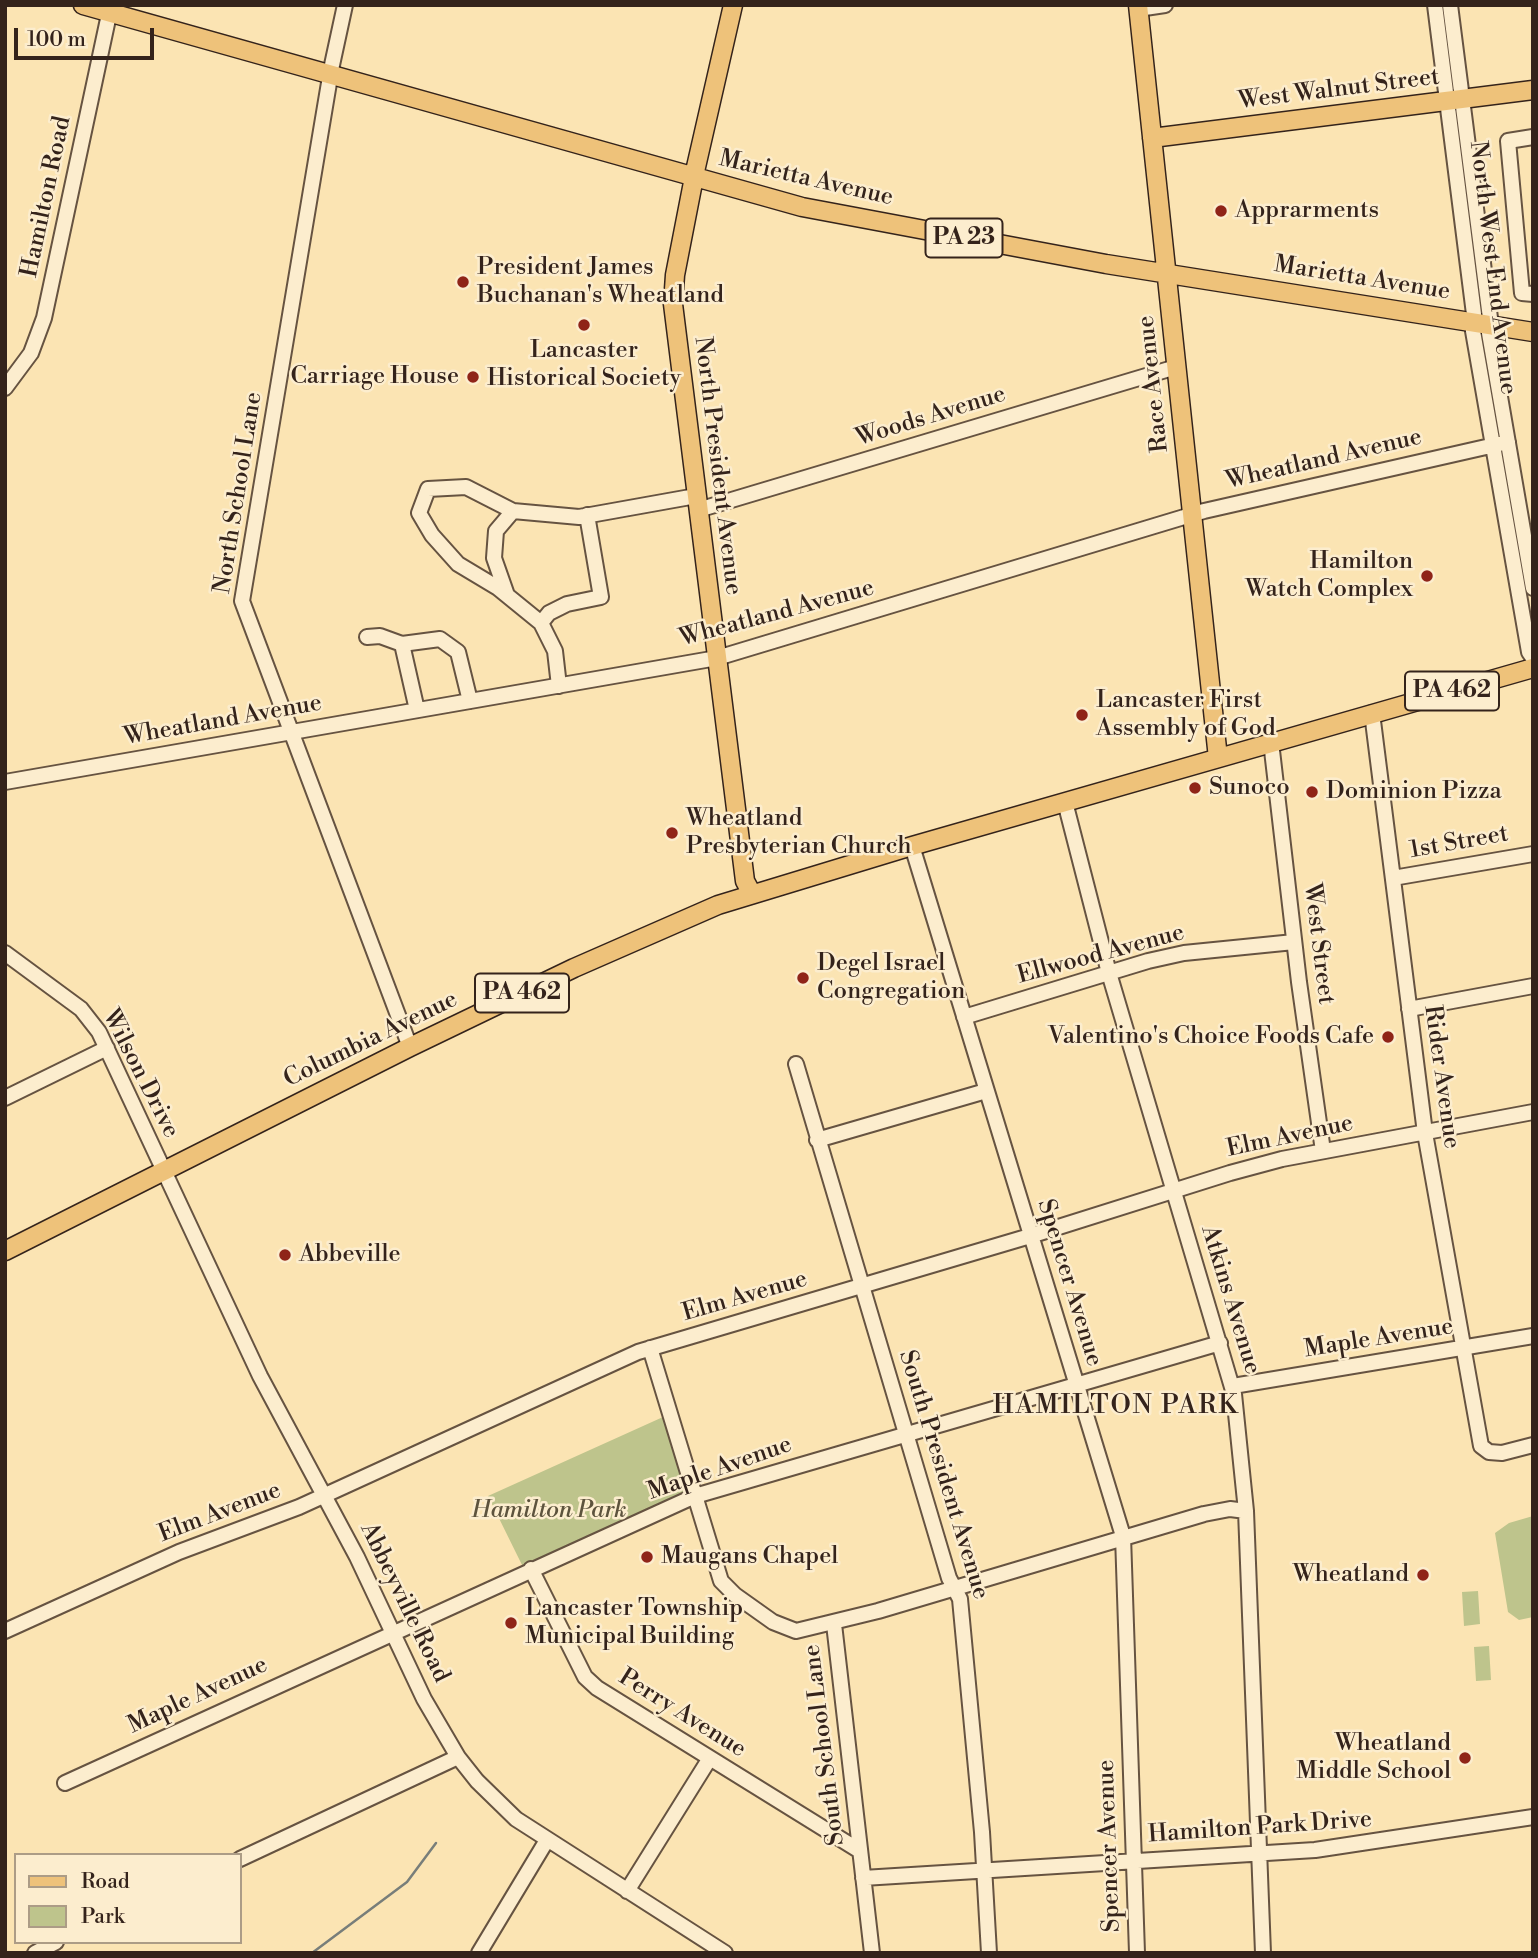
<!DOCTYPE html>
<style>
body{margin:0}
#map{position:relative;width:1538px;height:1958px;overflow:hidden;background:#fbe4b3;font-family:"Libre Bodoni",serif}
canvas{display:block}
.frame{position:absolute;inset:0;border:7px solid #34231b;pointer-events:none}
.legend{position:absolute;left:14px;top:1853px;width:228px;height:91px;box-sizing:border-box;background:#fcedce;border:2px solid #ac9c86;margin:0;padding:9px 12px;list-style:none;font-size:21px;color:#34231b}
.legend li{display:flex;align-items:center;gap:14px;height:35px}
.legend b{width:35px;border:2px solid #ac9c86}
.scale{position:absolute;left:14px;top:28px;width:140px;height:32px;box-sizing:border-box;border:4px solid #34231b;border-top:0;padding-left:9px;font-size:21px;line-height:24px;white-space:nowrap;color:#34231b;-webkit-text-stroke:5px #fcedce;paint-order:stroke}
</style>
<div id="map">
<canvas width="1538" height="1958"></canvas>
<div class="frame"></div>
<ul class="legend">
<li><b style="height:9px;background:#eec27a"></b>Road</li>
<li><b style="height:19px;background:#bec48c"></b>Park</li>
</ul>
<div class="scale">100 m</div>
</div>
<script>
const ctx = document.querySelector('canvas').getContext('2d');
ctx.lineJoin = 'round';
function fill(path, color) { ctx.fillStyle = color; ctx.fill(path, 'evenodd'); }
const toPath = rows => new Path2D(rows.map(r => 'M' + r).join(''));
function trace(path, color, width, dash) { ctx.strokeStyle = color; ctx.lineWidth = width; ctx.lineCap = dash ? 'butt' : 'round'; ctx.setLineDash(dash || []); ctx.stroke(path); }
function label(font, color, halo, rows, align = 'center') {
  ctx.font = font + ' "Libre Bodoni",serif'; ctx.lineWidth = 5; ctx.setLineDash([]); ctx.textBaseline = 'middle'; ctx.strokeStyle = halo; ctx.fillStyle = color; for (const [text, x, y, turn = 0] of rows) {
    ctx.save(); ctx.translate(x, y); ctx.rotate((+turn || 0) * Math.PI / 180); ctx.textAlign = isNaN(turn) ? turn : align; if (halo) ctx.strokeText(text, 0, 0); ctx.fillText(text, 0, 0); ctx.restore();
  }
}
fill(toPath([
 [663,1417,685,1491,523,1567,488,1496],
 [1533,1516,1533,1617,1519,1620,1508,1612,1495,1533,1509,1523],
 [1478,1591,1480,1624,1464,1626,1462,1592],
 [1489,1646,1491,1680,1476,1681,1474,1647]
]), '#bec48c');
trace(toPath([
 [312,1953,407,1882,436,1843]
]), '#787e7a', 2.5);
const minor = toPath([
 [345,5,332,65,242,601,410,1047],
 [1435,5,1474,314,1473,331,1529,652,1533,658],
 [1450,5,1490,318,1489,333,1533,588],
 [1138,9,1165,5],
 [1533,137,1508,141,1522,293,1533,294],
 [5,388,31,353,44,318,111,5],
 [698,510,1176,367],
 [507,595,494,558,496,531,513,511],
 [541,623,549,613,567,604,601,597,587,515],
 [367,637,380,636,402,644,440,639,458,652,470,701],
 [402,644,417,710],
 [559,686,555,651,541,623,498,588,458,564,432,535,419,513,428,489,466,487,513,511,579,517,696,496],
 [1372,713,1425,1133,1481,1446,1489,1452,1502,1453,1533,1445],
 [1271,742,1299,982,1323,1151],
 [5,782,717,658,1204,511,1508,442],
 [1065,802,1109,973,1234,1394,1246,1511,1263,1953],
 [912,846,1123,1536,1137,1953],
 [1393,878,1533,854],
 [5,953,81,1009,99,1032,260,1376,357,1557,424,1699,458,1757,477,1781,516,1819,725,1953],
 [1409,1009,1533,986],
 [964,1017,1148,961,1184,953,1294,942],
 [796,1064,949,1578,960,1599,982,1832,989,1953],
 [5,1098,107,1048],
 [817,1140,986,1091],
 [650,1348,721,1581,735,1595,773,1622,796,1631,878,1611,1204,1514,1230,1509,1246,1511],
 [1233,1386,1533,1336],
 [531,1569,585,1677,597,1688,860,1851],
 [834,1624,872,1953],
 [5,1631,179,1552,299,1507,638,1352,1030,1236,1230,1173,1282,1159,1533,1112],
 [65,1783,695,1496,1220,1343],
 [240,1859,458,1757],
 [863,1878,1315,1850,1533,1817],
 [627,1891,710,1758],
 [35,1953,56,1942],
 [479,1953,547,1840]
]);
const major = toPath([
 [83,5,802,207,1106,264,1533,332],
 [733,5,696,167,675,275,673,304,745,881,752,894],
 [1138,5,1218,758],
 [1152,138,1533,90],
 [5,1251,410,1047,574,968,718,905,912,846,1533,668]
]);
trace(minor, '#665341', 18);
trace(major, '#34231b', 21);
trace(minor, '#fcedce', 14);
trace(major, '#eec27a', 18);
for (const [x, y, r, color] of [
 [1221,211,7,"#8f2418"],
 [463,282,7,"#8f2418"],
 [584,325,7,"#8f2418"],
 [473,377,7,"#8f2418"],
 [1427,576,7,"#8f2418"],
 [1082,715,7,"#8f2418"],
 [1195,788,7,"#8f2418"],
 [1312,792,7,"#8f2418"],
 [672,833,7,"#8f2418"],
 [803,978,7,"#8f2418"],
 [1388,1037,7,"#8f2418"],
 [285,1255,7,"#8f2418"],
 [647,1557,7,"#8f2418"],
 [1423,1575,7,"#8f2418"],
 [511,1623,7,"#8f2418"],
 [1465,1758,7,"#8f2418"]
]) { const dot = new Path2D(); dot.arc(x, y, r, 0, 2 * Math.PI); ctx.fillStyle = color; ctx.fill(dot); trace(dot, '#fcedce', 2.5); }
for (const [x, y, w] of [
 [964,238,77],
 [1452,691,94],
 [522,993,94]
]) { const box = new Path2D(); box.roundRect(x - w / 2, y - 19.5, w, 39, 5); ctx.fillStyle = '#fcedce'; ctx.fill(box); trace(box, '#34231b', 2); }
label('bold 23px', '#34231b', null, [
 ["PA 23",964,238],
 ["PA 462",1452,691],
 ["PA 462",522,993]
]);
label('24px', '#34231b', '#fcedce', [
 ["West Walnut Street",1339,90,-7],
 ["Marietta Avenue",806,179,13],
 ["Hamilton Road",47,197,-78],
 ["North West End Avenue",1492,268,83],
 ["Marietta Avenue",1362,279,9],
 ["Race Avenue",1154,384,-96],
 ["Woods Avenue",931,417,-17],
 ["Wheatland Avenue",1324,460,-13],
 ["North President Avenue",717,466,83],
 ["North School Lane",239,493,-81],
 ["Wheatland Avenue",777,614,-15],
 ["Wheatland Avenue",223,721,-10],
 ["1st Street",1459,843,-10],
 ["West Street",1318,944,83],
 ["Ellwood Avenue",1101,955,-15],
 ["Columbia Avenue",371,1040,-26],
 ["Wilson Drive",140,1074,63],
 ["Rider Avenue",1441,1077,82],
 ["Elm Avenue",1290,1137,-12],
 ["Spencer Avenue",1069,1283,73],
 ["Elm Avenue",745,1297,-16],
 ["Atkins Avenue",1230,1300,73],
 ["Maple Avenue",1379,1339,-9],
 ["Maple Avenue",720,1469,-19],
 ["South President Avenue",943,1475,73],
 ["Elm Avenue",220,1513,-21],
 ["Abbeyville Road",404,1603,64],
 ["Maple Avenue",198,1696,-25],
 ["Perry Avenue",682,1714,32],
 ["South School Lane",825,1745,-97],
 ["Hamilton Park Drive",1260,1828,-4],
 ["Spencer Avenue",1110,1846,-92]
]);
label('24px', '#34231b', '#fcedce', [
 ["Apprarments",1235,211],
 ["President James",477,268],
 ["Buchanan's Wheatland",477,296],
 ["Lancaster",584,351,"center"],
 ["Historical Society",584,379,"center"],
 ["Carriage House",459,377,"right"],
 ["Hamilton",1413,562,"right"],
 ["Watch Complex",1413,590,"right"],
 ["Lancaster First",1096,701],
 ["Assembly of God",1096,729],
 ["Sunoco",1209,788],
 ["Dominion Pizza",1326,792],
 ["Wheatland",686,819],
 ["Presbyterian Church",686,847],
 ["Degel Israel",817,964],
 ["Congregation",817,992],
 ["Valentino's Choice Foods Cafe",1374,1037,"right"],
 ["Abbeville",299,1255],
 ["Maugans Chapel",661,1557],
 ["Wheatland",1409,1575,"right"],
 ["Lancaster Township",525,1609],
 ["Municipal Building",525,1637],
 ["Wheatland",1451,1744,"right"],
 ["Middle School",1451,1772,"right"]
], 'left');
label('italic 24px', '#5d533d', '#fcedce', [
 ["Hamilton Park",549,1511]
]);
ctx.letterSpacing = '2px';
label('26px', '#34231b', '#fcedce', [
 ["HAMILTON PARK",1116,1407]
]);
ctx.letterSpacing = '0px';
</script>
